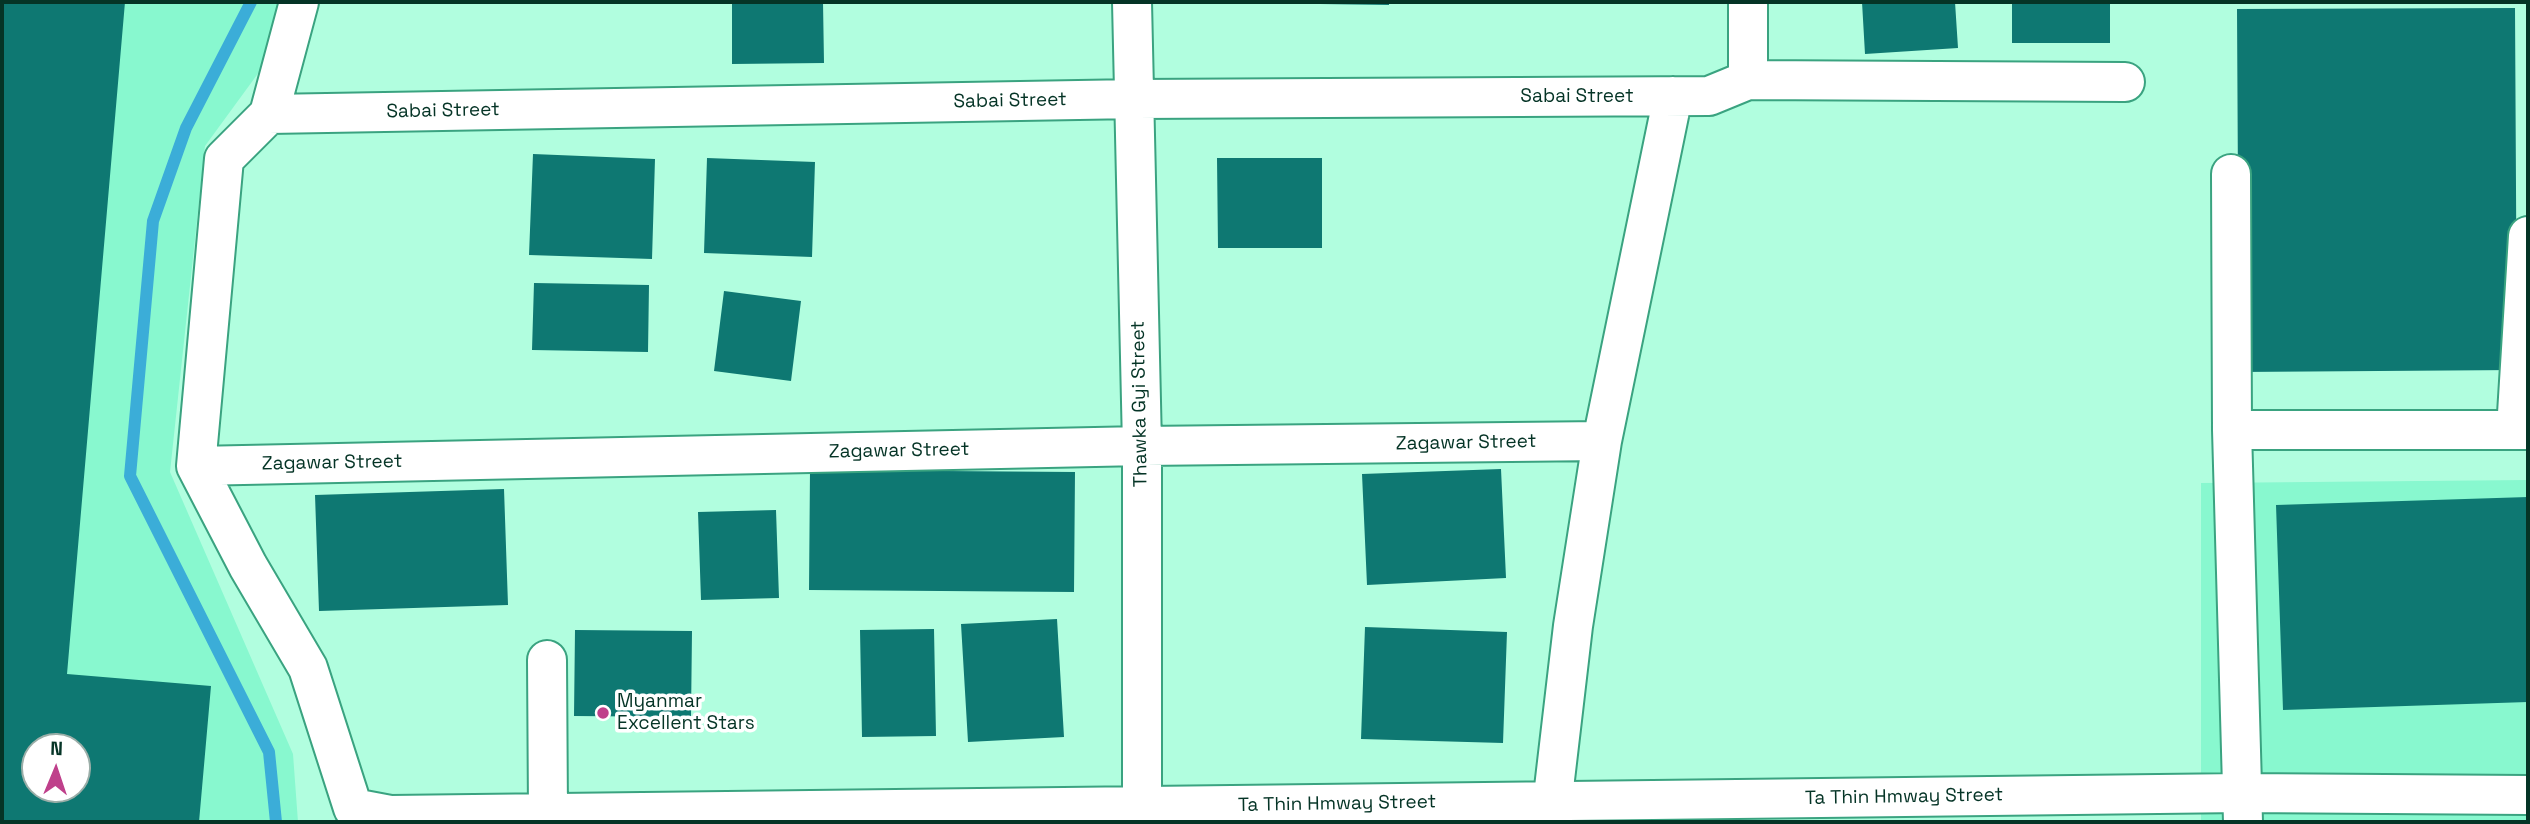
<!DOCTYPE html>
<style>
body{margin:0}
#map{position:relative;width:2530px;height:824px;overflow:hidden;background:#b1fedf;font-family:"Space Grotesk",sans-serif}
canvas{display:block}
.frame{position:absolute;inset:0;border:4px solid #053426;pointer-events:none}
.north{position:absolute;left:21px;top:733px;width:70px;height:70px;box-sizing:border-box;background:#fff;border:2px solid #9baea8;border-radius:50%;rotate:2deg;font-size:19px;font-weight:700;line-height:28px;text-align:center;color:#053426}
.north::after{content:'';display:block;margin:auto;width:24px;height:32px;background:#bf408b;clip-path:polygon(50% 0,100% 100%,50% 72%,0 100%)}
</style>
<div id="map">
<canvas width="2530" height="824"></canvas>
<div class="frame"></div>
<div class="north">N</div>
</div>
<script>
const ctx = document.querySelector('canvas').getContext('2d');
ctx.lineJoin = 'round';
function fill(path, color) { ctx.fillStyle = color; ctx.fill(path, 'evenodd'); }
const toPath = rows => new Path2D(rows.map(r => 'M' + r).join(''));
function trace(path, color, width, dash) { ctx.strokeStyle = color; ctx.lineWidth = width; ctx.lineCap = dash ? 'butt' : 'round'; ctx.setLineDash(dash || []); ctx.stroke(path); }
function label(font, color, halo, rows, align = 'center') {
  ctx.font = font + ' "Space Grotesk",sans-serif'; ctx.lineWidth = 7; ctx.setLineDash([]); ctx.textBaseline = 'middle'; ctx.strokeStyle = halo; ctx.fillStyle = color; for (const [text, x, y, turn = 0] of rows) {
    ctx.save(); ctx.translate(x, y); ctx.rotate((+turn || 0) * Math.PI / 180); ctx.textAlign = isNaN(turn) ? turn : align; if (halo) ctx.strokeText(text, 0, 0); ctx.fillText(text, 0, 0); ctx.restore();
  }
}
fill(toPath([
 [2,2,280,2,262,68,205,146,170,472,293,754,298,822,2,822],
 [35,747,77,747,77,789,35,789],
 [2528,480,2528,822,2201,822,2201,483]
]), '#88f8cf');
trace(toPath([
 [251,2,186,128,153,221,130,476,269,752,276,822]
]), '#3badd8', 12);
fill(toPath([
 [2,2,125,2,67,674,211,686,199,822,2,822],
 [35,747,77,747,77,789,35,789],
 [732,2,823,2,824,63,732,64],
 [1320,2,1389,2,1389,5,1320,4],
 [1862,2,1955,2,1958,48,1865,54],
 [2012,2,2110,2,2110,43,2012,43],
 [2515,8,2517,370,2239,372,2237,9],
 [533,154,655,159,652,259,529,255],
 [707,158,815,162,812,257,704,253],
 [1217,158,1322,158,1322,248,1218,248],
 [534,283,649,285,648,352,532,350],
 [724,291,801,301,791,381,714,371],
 [1501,469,1506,578,1367,585,1362,474],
 [810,470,1075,472,1074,592,809,590],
 [504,489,508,605,319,611,315,495],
 [2528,497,2528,702,2283,710,2276,505],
 [776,510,779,598,701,600,698,512],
 [1057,619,1064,737,968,742,961,624],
 [1365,627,1507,632,1503,743,1361,739],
 [934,629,936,736,862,737,860,630],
 [575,630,692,631,691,717,574,716]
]), '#0e7872');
const minor = toPath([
 [299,2,269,114,224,159,196,466,248,566,308,668,353,808,390,815,2242,793,2528,795],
 [1132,2,1142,446,1142,806],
 [1748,80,1748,2],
 [269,114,1136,99,1709,96,1748,80,2125,82],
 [2231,174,2232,430,2528,430],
 [2232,430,2243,822],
 [2516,430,2528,236],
 [196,466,1142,446,1602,441],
 [547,660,548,813],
 [1550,822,1573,626,1602,441,1673,96]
]);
trace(minor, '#3aa380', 42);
trace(minor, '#fff', 38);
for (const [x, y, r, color] of [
 [603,713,7,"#bf408b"]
]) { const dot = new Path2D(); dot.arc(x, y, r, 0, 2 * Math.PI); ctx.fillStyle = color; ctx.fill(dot); trace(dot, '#fff', 2.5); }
label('19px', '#053426', '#fff', [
 ["Sabai Street",1577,97],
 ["Sabai Street",1010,101,-1],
 ["Sabai Street",443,111,-1],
 ["Thawka Gyi Street",1140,404,-91],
 ["Zagawar Street",1466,443,-1],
 ["Zagawar Street",899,451,-1],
 ["Zagawar Street",332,463,-1],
 ["Ta Thin Hmway Street",1904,797,-1],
 ["Ta Thin Hmway Street",1337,804,-1]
]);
label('19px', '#053426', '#fff', [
 ["Myanmar",617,702],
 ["Excellent Stars",617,724]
], 'left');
</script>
